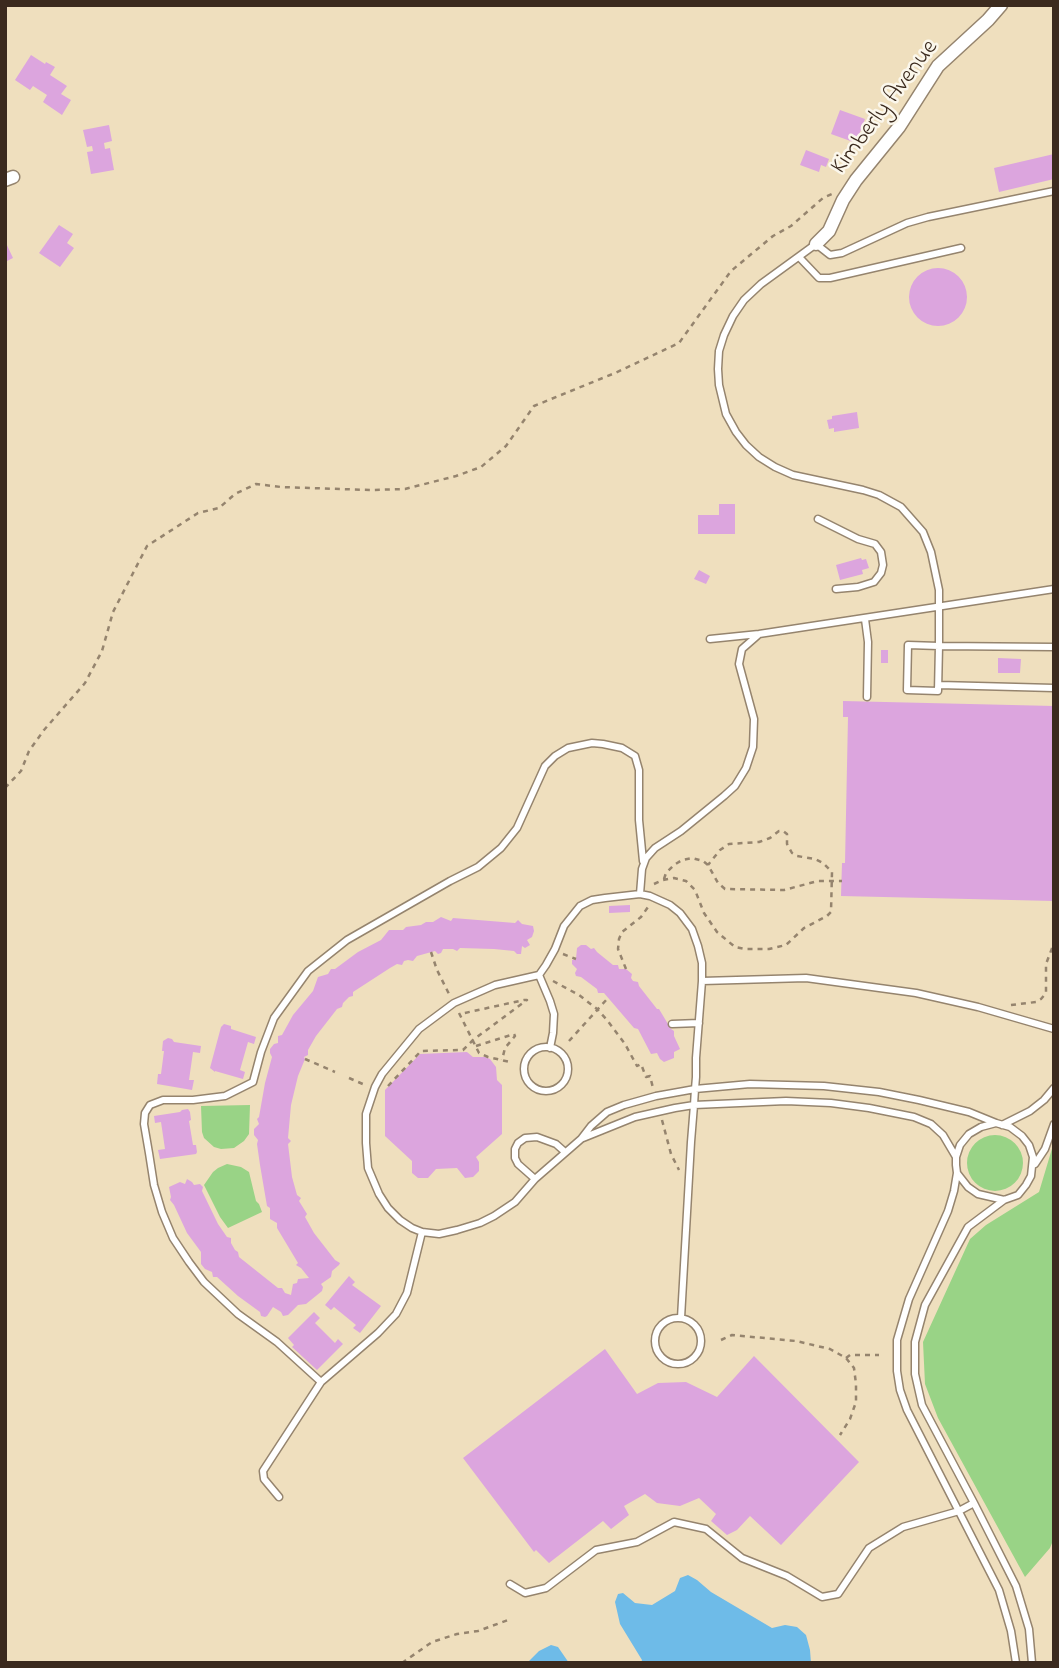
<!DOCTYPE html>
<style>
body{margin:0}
#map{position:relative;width:1059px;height:1668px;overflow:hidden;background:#efdfbe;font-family:"Indie Flower",sans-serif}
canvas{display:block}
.frame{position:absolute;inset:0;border:7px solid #3b2a1e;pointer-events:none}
</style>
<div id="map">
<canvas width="1059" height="1668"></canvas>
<div class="frame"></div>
</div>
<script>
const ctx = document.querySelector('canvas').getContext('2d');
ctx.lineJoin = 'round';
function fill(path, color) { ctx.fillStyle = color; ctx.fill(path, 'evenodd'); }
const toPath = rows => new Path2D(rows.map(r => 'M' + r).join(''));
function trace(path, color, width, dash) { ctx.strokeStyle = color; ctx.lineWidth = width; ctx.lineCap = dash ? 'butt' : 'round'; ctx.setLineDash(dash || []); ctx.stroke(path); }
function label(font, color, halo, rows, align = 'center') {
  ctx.font = font + ' "Indie Flower",sans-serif'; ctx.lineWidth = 5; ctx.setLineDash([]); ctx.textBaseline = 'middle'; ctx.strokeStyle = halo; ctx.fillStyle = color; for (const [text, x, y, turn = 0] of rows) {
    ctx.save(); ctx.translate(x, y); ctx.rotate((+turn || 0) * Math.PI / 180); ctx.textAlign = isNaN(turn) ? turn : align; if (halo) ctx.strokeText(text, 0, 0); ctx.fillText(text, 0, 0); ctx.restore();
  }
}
fill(toPath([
 [250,1105,249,1134,244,1141,234,1148,221,1149,214,1147,204,1138,202,1132,201,1106],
 '967 1163a28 28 0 1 1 56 0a28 28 0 1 1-56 0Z',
 [1054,1142,1054,1538,1050,1548,1025,1577,938,1418,925,1384,923,1342,970,1239,986,1225,1039,1192],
 [227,1164,241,1167,249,1172,256,1201,259,1204,262,1212,228,1228,220,1217,204,1185,213,1172,218,1168]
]), '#99d386');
fill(toPath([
 [688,1575,697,1580,711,1592,772,1628,785,1625,797,1627,806,1635,810,1650,811,1663,641,1663,642,1660,620,1624,615,1602,618,1594,623,1593,635,1603,652,1605,675,1591,680,1578],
 [551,1645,558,1647,569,1663,527,1663,539,1651]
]), '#6ebbe8');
fill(toPath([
 [31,55,45,64,46,62,55,67,50,75,67,86,61,94,71,100,62,115,43,102,47,95,33,86,30,90,15,80],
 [840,110,865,119,856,143,831,134],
 [109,125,112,141,104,143,105,149,110,148,114,170,91,174,87,152,93,151,92,146,87,147,83,130],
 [806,150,829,159,826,167,821,165,819,172,800,165],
 [1054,154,1054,179,999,192,994,168],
 [59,225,73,234,67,243,74,248,60,267,39,253],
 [5,241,13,258,5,262],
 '909 297a29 29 0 1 1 58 0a29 29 0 1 1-58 0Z',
 [857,412,859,428,834,432,834,428,829,429,827,420,832,419,832,416],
 [719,504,735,504,735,534,698,534,698,515,719,515],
 [861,558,862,560,866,559,869,568,862,570,863,574,840,580,836,565],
 [699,570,710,576,706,584,694,579],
 [881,650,888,650,888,663,881,663],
 [998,658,1021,659,1020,673,998,673],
 [843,701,1054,706,1054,901,841,896,842,863,845,863,848,717,843,717],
 [630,905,630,912,609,913,609,906],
 [441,917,451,921,453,918,515,923,518,920,522,924,533,926,534,931,532,937,527,940,530,945,525,948,522,946,521,954,517,954,514,951,494,949,460,948,457,951,453,949,443,949,441,953,438,954,435,951,417,956,413,961,408,960,404,961,402,965,397,964,390,968,353,992,353,996,349,997,343,1003,342,1007,337,1009,316,1036,308,1050,308,1055,304,1057,305,1059,298,1076,291,1105,288,1138,291,1141,288,1144,292,1177,297,1195,301,1198,299,1201,307,1214,305,1217,314,1233,335,1260,340,1263,339,1265,332,1271,331,1277,321,1284,323,1287,322,1291,306,1304,298,1305,288,1315,283,1316,281,1312,273,1307,267,1316,265,1317,261,1316,260,1312,238,1296,217,1277,213,1277,212,1272,205,1269,201,1264,201,1252,187,1233,174,1205,170,1200,171,1197,169,1187,180,1182,185,1184,187,1179,192,1182,194,1185,200,1184,203,1187,202,1191,218,1224,227,1237,231,1238,231,1243,235,1250,238,1252,239,1257,278,1288,282,1288,285,1293,291,1295,293,1284,297,1283,298,1279,309,1278,301,1268,296,1265,298,1263,277,1228,277,1223,270,1219,270,1208,267,1206,260,1165,257,1144,258,1140,254,1135,254,1129,259,1124,257,1119,259,1117,265,1083,272,1057,270,1053,270,1049,274,1044,278,1043,278,1036,282,1035,293,1015,313,991,318,977,328,974,331,969,335,969,358,952,381,940,389,930,403,930,406,927,421,925,426,922,433,922],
 [581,945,586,945,591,949,594,948,597,952,613,965,618,965,619,969,626,969,632,974,631,978,633,981,638,982,639,986,657,1009,659,1009,671,1029,674,1031,674,1036,680,1049,674,1052,674,1058,664,1062,660,1059,657,1053,651,1054,638,1029,634,1028,604,993,598,993,597,989,581,977,576,976,575,973,577,969,572,964,572,960,576,959,577,948],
 [224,1024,231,1026,231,1029,256,1037,254,1044,248,1042,240,1070,245,1072,243,1079,215,1071,215,1072,210,1068,221,1027],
 [168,1038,172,1039,174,1042,201,1046,200,1053,193,1052,189,1080,194,1080,192,1090,157,1084,158,1074,161,1074,164,1051,162,1051,163,1041],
 [467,1052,473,1057,485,1057,490,1059,496,1067,497,1080,502,1085,502,1134,476,1157,479,1162,479,1171,473,1177,465,1178,457,1168,436,1169,428,1178,418,1178,412,1173,412,1161,385,1136,385,1090,420,1054],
 [188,1109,190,1112,191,1120,189,1121,193,1145,196,1145,197,1152,196,1154,160,1159,158,1150,165,1149,161,1122,155,1123,154,1116,180,1112,182,1110],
 [349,1276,355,1282,352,1285,381,1306,360,1333,353,1328,356,1325,334,1307,331,1310,325,1305],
 [314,1312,320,1318,315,1323,335,1343,338,1339,343,1344,317,1370,292,1347,294,1345,288,1338],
 [605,1349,637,1394,658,1383,686,1382,717,1397,754,1356,859,1462,781,1545,750,1516,737,1530,727,1535,711,1521,716,1514,699,1498,680,1506,657,1503,645,1494,624,1506,629,1515,611,1529,603,1521,549,1563,536,1550,534,1552,463,1458]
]), '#dca5de');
const service = toPath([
 [1054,191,928,217,907,223,842,253,830,255,816,244,761,284,744,300,733,316,724,335,719,351,718,369,719,385,726,414,736,432,746,445,759,457,775,467,793,475,863,490,879,495,901,507,923,532,931,552,939,590,939,646,938,691,907,690,908,645,939,646,1054,647],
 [799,257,819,278,830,278,961,248],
 [818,519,858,539,875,544,881,552,883,565,881,573,874,582,858,587,836,589],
 [865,619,868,642,867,697],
 [710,639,759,634,1054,589],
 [939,685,1054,688],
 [640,894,642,869,646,858,655,848,681,831,724,796,735,786,746,768,753,747,754,719,739,664,742,649,758,635],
 [539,975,550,1001,554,1014,553,1033,550,1048],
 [702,981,806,978,916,993,978,1007,1054,1029],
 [672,1024,699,1023],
 '524 1069a22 22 0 1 1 44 0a22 22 0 1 1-44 0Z',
 [996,1123,1010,1127,1022,1136,1029,1145,1033,1157,1031,1176,1026,1185,1018,1195,1004,1200,978,1194,968,1187,957,1173,956,1165,956,1157,960,1145,969,1134,981,1127,996,1123],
 [1002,1125,1030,1111,1044,1100,1054,1088],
 [583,1138,635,1117,675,1108,694,1105,786,1101,831,1103,869,1108,914,1117,931,1124,943,1135,956,1157],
 [1035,1164,1045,1149,1054,1124],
 [957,1173,954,1191,948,1211,909,1299,897,1340,897,1371,900,1390,907,1410,999,1590,1011,1631,1016,1663],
 [535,1179,518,1164,515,1158,515,1149,518,1143,525,1138,537,1137,556,1144,565,1152],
 [1004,1200,968,1227,925,1305,915,1342,915,1374,922,1405,974,1503,1016,1586,1029,1629,1032,1663],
 [422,1232,407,1293,396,1314,378,1333,321,1382,277,1342,238,1314,204,1282,189,1262,173,1238,162,1212,154,1185,149,1153,144,1124,145,1113,150,1105,163,1100,193,1100,225,1096,253,1082,261,1052,274,1018,308,971,347,940,450,881,478,867,501,848,517,828,545,766,555,756,568,748,592,743,603,744,622,748,635,756,639,770,639,820,643,861],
 '655 1341a23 23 0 1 1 46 0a23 23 0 1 1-46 0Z',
 [681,1318,691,1142,694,1105,695,1089,696,1077,696,1058,702,981,702,963,698,946,692,929,680,913,670,905,650,896,640,894,605,898,592,900,580,906,564,926,555,949,546,965,539,975,495,985,454,1003,419,1029,382,1074,375,1087,366,1114,366,1143,368,1168,379,1194,388,1208,400,1220,412,1228,422,1232,439,1234,457,1230,480,1223,494,1216,515,1202,535,1179,581,1139,591,1126,607,1112,624,1105,656,1096,684,1091,695,1089,750,1084,824,1086,879,1092,919,1100,969,1112,996,1123],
 [279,1497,264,1479,263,1471,321,1382],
 [510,1584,525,1593,546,1588,596,1550,637,1542,674,1522,706,1529,742,1558,787,1576,822,1597,838,1594,869,1548,903,1527,959,1511,974,1503]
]);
const minor = toPath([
 [5,180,13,177],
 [816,244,829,231,843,200,856,180,899,127,938,66,988,20,1001,5]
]);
trace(service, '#95846e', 9);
trace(minor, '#95846e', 15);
trace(toPath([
 [5,788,21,771,29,751,44,730,85,683,102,651,113,612,147,546,198,513,219,508,235,494,256,484,281,487,371,490,405,489,456,476,481,467,506,446,534,406,615,373,679,343,731,271,773,236,791,226,823,198,832,194],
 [664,879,666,873,674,865,682,860,692,858,703,861,708,865,718,883,725,889,784,890,818,881,842,881],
 [654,884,663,880,674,878,686,881,695,890,704,913,717,932,735,947,745,949,769,949,786,945,804,928,827,916,831,912,832,872,823,863,815,859,797,856,792,853,787,844,787,834,783,831,779,831,770,838,759,842,729,844,720,850,708,865],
 [431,952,437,970,449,994],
 [563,954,576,959],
 [626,969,618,949,619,939,622,932,641,917,648,907],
 [553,981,579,995,597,1009,607,1020,625,1044,637,1066,641,1064,646,1077,650,1076,653,1088],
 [1011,1005,1036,1002,1041,999,1046,993,1046,964,1054,943],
 [459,1013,479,1053,488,1057,510,1062],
 [569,1041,608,998],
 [476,1046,514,1034,515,1036,505,1048,502,1060],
 [305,1059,335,1072],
 [349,1078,365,1085],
 [388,1086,421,1051,463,1050,473,1040,527,1000,524,1000,460,1014],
 [662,1120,671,1154,679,1170],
 [721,1340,732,1335,796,1341,830,1349,846,1358,854,1368,856,1384,856,1402,850,1419,840,1435],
 [846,1358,850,1355,879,1355],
 [402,1663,432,1642,457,1634,478,1631,508,1620]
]), '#95846e', 2.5, [5, 5]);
trace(service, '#fff', 6);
trace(minor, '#fff', 12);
label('24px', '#3b2a1e', '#fbf7ec', [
 ["Kimberly Avenue",886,108,-53]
]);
</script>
